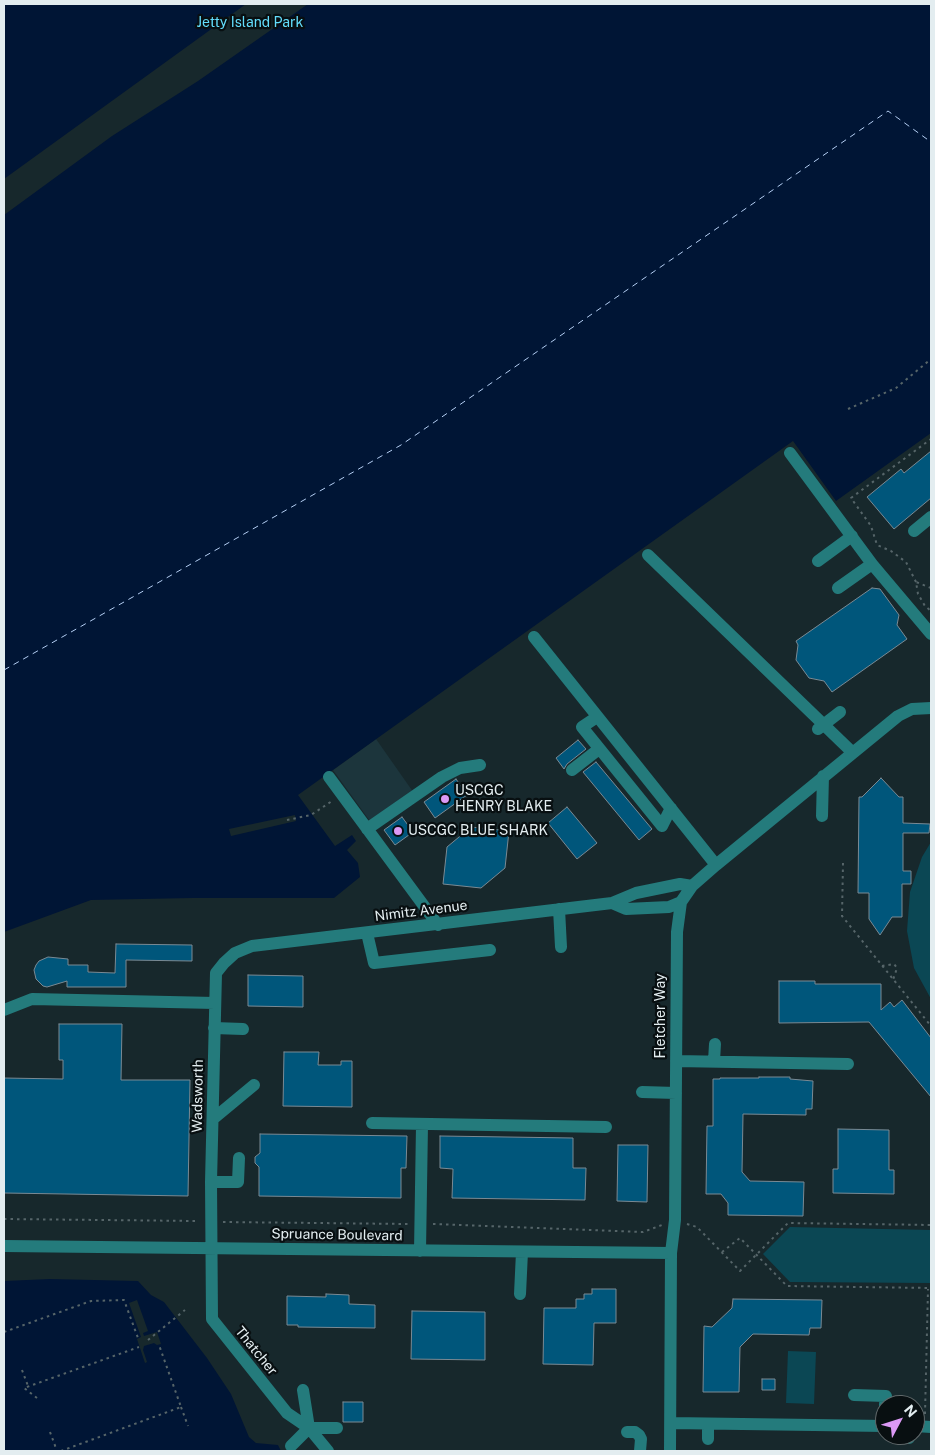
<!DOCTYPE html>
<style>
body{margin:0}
#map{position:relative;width:935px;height:1455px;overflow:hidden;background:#17282c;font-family:"Public Sans",sans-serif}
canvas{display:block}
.frame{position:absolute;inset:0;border:5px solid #e3edf0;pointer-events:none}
.north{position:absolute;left:875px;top:1395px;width:50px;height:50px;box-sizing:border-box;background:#080f11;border:1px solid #60686a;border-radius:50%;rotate:50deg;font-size:14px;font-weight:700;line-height:20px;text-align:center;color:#e3edf0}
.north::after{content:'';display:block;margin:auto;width:18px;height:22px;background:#db99f5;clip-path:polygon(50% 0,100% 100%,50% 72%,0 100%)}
</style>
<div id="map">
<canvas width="935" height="1455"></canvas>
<div class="frame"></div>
<div class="north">N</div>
</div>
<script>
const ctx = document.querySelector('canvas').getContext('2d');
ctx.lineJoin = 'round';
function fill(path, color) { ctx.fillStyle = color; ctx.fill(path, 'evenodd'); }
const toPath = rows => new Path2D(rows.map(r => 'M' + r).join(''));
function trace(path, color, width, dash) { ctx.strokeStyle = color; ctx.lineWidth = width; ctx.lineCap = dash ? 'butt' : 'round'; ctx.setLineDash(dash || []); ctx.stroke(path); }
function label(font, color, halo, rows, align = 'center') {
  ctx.font = font + ' "Public Sans",sans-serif'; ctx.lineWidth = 4.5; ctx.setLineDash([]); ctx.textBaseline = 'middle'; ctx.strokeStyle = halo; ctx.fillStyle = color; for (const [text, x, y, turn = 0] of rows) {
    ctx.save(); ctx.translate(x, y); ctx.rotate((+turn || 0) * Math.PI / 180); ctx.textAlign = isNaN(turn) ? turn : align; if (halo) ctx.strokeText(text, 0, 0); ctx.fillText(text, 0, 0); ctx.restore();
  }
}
fill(toPath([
 [376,739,416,796,375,828,333,770]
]), '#1c353c');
fill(toPath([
 [931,842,931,999,914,968,907,931,910,892,922,857],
 [790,1227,931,1230,931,1283,790,1282,763,1254],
 [788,1351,816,1352,814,1404,786,1403]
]), '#0b4754');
fill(toPath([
 [4,4,246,4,4,179],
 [308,4,931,4,931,433,836,501,793,441,298,795,335,846,352,835,356,841,347,850,358,863,360,877,334,898,193,898,91,900,4,932,4,215,112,136,198,81],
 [50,1279,138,1281,151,1295,164,1302,207,1358,231,1394,249,1437,256,1443,278,1445,281,1451,4,1451,4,1281]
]), '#001535');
fill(toPath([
 [295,815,296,821,231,836,229,829],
 [137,1300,148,1331,143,1333,144,1336,157,1332,161,1344,157,1345,154,1343,144,1346,143,1350,147,1362,145,1363,137,1339,141,1337,129,1303]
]), '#17282c');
trace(toPath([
 [4,670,401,445,888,111,931,142]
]), '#b4cef3', 1, [6, 5]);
const building = toPath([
 [931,451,931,498,894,529,867,497,901,469,904,473,931,451],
 [872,588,880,589,899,615,897,625,907,639,832,692,824,681,809,678,796,660,798,645,796,641,872,588],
 [578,740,586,749,567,764,564,769,556,758,578,740],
 [596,762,652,829,639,840,583,772,596,762],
 [881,778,899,797,903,797,903,823,930,824,929,833,903,833,903,871,911,871,911,884,902,884,902,917,892,917,880,935,869,919,869,893,858,893,859,797,862,797,881,778],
 [456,779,467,795,435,818,424,802,456,779],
 [567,807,597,843,577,859,548,823,567,807],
 [402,817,413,832,395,845,384,830,402,817],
 [471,827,509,831,505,868,481,888,443,884,447,847,471,827],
 [116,944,192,945,192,961,126,960,126,987,67,987,67,981,47,987,43,986,36,979,34,970,36,965,39,961,48,957,68,959,68,965,88,965,88,972,115,973,116,944],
 [248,975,303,976,303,1007,248,1006,248,975],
 [779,981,815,981,815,984,881,984,881,1010,890,1002,894,1007,902,1000,931,1038,931,1097,869,1022,779,1023,779,981],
 [59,1024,122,1024,121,1080,190,1080,188,1196,4,1193,4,1078,63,1079,63,1060,59,1060,59,1024],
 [284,1052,319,1052,318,1065,341,1065,341,1061,352,1061,352,1107,283,1106,284,1052],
 [759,1077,790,1077,790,1079,813,1081,812,1109,806,1109,806,1115,743,1114,742,1172,750,1181,804,1182,803,1216,728,1215,728,1203,721,1194,706,1194,707,1126,713,1126,713,1079,720,1079,720,1078,759,1078,759,1077],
 [838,1129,889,1130,889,1170,894,1170,894,1194,833,1193,833,1169,838,1169,838,1129],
 [260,1134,407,1136,406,1168,401,1168,401,1198,259,1196,259,1167,255,1163,255,1157,260,1153,260,1134],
 [440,1136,573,1138,573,1168,586,1168,585,1200,452,1198,453,1169,440,1168,440,1136],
 [618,1145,648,1145,647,1202,617,1201,618,1145],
 [592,1289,616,1289,616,1323,594,1323,593,1365,543,1364,544,1308,576,1308,576,1299,584,1299,584,1294,592,1294,592,1289],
 [326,1294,349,1295,349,1304,375,1305,375,1328,298,1327,298,1325,287,1325,287,1296,326,1297,326,1294],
 [733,1299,822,1300,821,1328,810,1328,809,1335,753,1334,740,1347,739,1392,703,1392,704,1326,712,1327,732,1308,733,1299],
 [412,1311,485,1312,485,1360,411,1359,412,1311],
 [762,1379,775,1379,775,1390,762,1390,762,1379],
 [343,1402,363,1402,363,1422,343,1422,343,1402]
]);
fill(building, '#00567b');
trace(building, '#7a8a94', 1);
trace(toPath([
 [848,409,896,388,931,359],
 [916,582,906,562,891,551,877,545,871,526,851,498,931,439],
 [931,588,916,582,918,594,925,606,931,611],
 [287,820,311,815,332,801],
 [843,863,842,916,931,1026],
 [882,966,894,964,897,968,893,980],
 [4,1219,198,1221],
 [223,1222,408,1224],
 [433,1224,643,1232,662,1225],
 [687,1224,697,1227,740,1271,788,1223,931,1225],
 [722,1252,740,1238,787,1286,931,1288],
 [4,1332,91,1301,124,1300,138,1338],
 [148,1340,185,1310],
 [22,1370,28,1386],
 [37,1398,24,1388,139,1347],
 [181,1407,188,1426],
 [925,1414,928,1289],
 [50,1432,57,1451],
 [61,1451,181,1407,159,1345]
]), '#566569', 2, [2.5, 4]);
trace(toPath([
 [790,453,872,564,931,634],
 [914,531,931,517],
 [648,555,852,752],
 [818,561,852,536],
 [838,588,872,564],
 [534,637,716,865],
 [597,717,582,727,662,826,671,808],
 [818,729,840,712],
 [572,770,599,749],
 [329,777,438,925],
 [822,816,823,776],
 [367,829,442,777,460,768,480,765],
 [612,903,626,909,669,907,681,902],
 [559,909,561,947],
 [367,933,374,963,490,950],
 [4,1010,32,999,215,1003],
 [214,1028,243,1029],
 [676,1061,848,1064],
 [714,1061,715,1044],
 [642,1092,676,1093],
 [213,1119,254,1085],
 [372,1123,606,1127],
 [211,1182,238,1182,239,1158],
 [4,1246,671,1253],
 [420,1251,422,1125],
 [520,1294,522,1252],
 [303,1390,309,1428],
 [854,1395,886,1396,885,1405],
 [671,1423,885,1426],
 [708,1424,708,1439],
 [915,1426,931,1427],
 [627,1432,635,1432,639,1435,641,1439,640,1451],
 [909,1438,909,1435],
 [291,1446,309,1428,337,1428],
 [328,1451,309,1428,287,1413,212,1319,211,1182,216,973,224,963,235,953,252,946,612,903,636,893,680,884,692,886],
 [670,1451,671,1253,675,1220,677,932,681,902,692,886,716,865,898,716,912,709,931,708]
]), '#247b7c', 12);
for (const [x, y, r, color] of [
 [445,799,5,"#db99f5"],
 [398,831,5,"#db99f5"]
]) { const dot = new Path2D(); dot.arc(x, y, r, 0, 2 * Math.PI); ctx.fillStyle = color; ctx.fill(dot); trace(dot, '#080f11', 2); }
label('14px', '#63defd', '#080f11', [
 ["Jetty Island Park",250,23]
]);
label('14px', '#e3edf0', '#080f11', [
 ["USCGC",455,791],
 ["HENRY BLAKE",455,807],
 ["USCGC BLUE SHARK",408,831]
], 'left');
label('14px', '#e3edf0', '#080f11', [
 ["Nimitz Avenue",421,911,-7],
 ["Fletcher Way",661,1016,-90],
 ["Wadsworth",198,1096,-89],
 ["Spruance Boulevard",337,1235,1],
 ["Thatcher",256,1351,51]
]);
</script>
